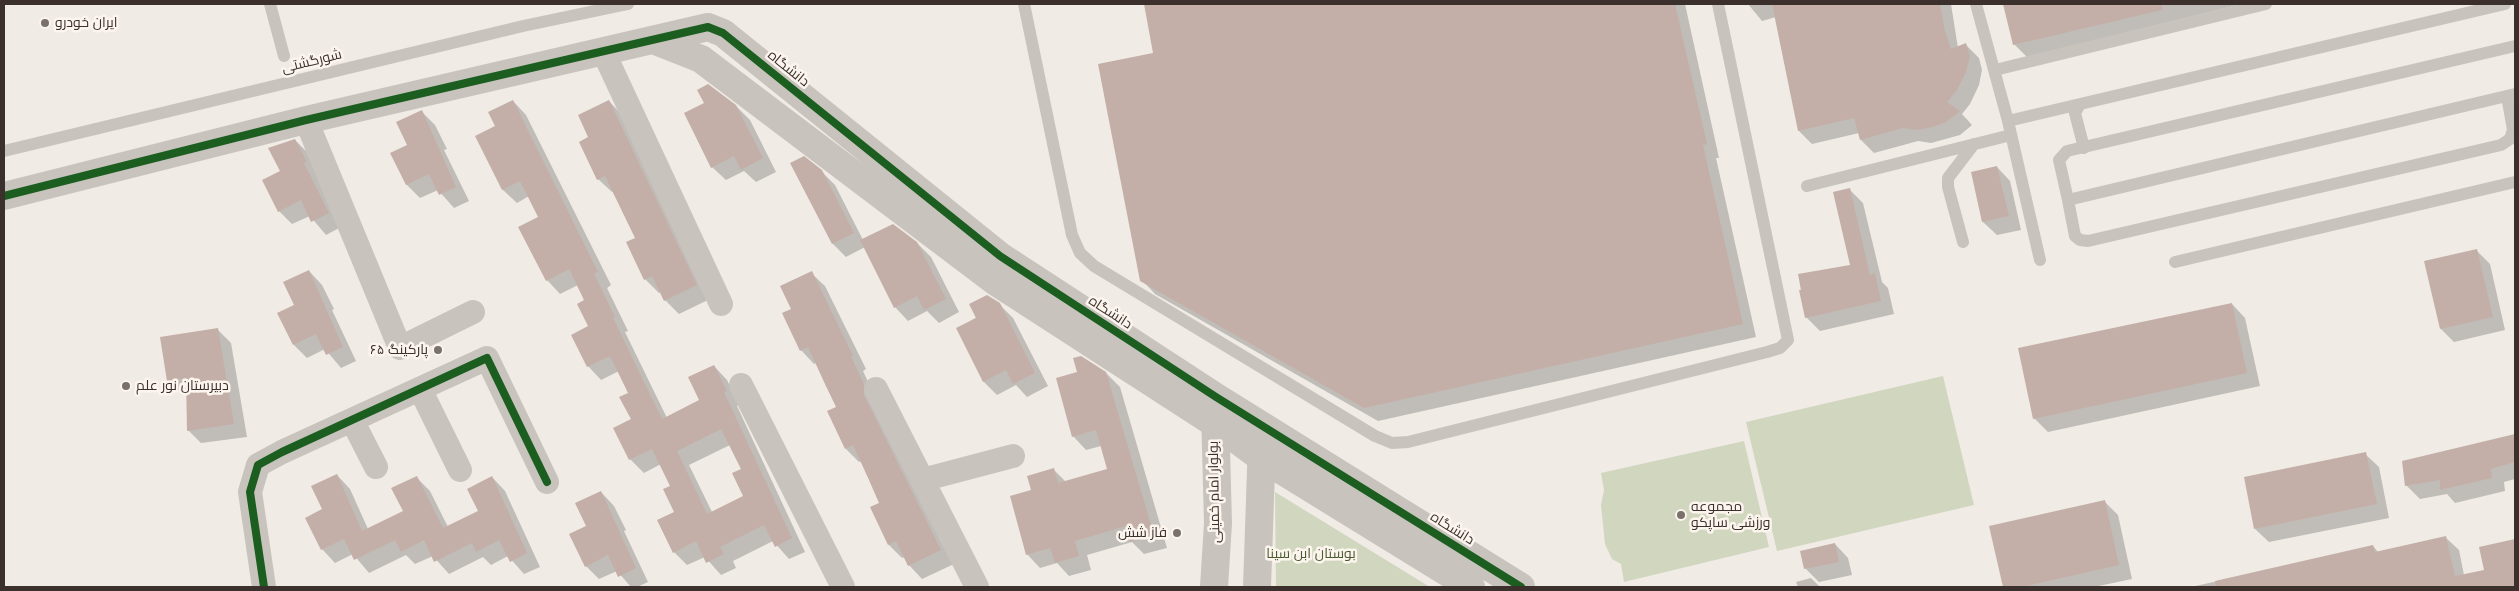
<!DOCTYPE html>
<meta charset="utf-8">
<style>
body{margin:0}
#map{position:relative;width:2519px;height:591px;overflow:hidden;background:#f0ebe5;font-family:Poppins,sans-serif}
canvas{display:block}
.frame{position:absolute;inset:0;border:5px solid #3b302b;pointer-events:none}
</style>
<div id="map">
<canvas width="2519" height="591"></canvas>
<div class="frame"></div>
</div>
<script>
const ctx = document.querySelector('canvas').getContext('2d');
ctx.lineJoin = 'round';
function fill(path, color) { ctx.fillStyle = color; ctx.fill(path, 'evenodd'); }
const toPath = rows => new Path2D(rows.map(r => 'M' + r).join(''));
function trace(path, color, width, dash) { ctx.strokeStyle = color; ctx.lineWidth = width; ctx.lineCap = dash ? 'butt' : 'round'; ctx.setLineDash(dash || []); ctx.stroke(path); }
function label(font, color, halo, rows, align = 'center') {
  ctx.font = font + ' Poppins,Cairo,sans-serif'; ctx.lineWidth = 5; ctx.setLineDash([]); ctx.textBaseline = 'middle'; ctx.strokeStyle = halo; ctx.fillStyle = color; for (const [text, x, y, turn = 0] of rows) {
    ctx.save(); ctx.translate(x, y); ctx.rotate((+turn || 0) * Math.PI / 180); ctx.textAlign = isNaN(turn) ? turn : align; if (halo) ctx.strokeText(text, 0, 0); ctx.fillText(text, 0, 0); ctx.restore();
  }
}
fill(toPath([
 [1943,376,1974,505,1777,551,1746,422],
 [1744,441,1769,547,1624,582,1621,564,1612,559,1605,544,1601,505,1604,490,1601,473],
 [1275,492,1430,587,1276,587]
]), '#d1d6bf');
fill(toPath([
 [1145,4,1685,4,1719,158,1716,158,1756,337,1378,421,1155,294,1142,280,1155,54],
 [1748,4,1951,4,1958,48,1966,45,1979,58,1982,70,1979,85,1970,104,1962,114,1972,125,1960,135,1931,143,1918,141,1874,153,1861,140,1859,133,1812,144,1799,131,1776,17,1762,21],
 [2004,4,2241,4,2028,58,2014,44],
 [513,101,526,115,611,285,607,288,628,331,625,332,667,418,701,401,714,366,727,380,739,404,737,406,805,552,789,559,773,541,733,561,736,568,721,575,705,557,687,565,674,552,676,513,672,487,661,464,644,473,630,459,632,420,629,393,619,371,601,380,588,366,590,327,586,301,578,285,560,294,547,280,540,217,529,196,517,203,503,190,476,137,496,126],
 [730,445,742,470,745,496,712,512,689,465],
 [609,101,622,115,710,299,679,314,665,300,661,292,659,293,645,279,628,243,637,239,614,191,612,192,598,179,590,138],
 [705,103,736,106,750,120,776,172,756,182,744,171,726,180,712,167],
 [421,111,435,125,447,149,444,150,469,201,454,208,438,190,420,198,407,185,392,154,409,146],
 [295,140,309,154,341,227,326,235,310,216,292,224,279,211,281,172,270,149],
 [1997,167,2010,181,2021,230,1997,235,1983,222],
 [821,171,835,185,863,240,917,243,931,257,959,312,939,323,927,311,908,321,895,307,865,247,846,257,833,244],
 [1850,190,1863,203,1882,282,1888,288,1894,314,1820,331,1806,317,1852,266],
 [2476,250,2490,264,2505,330,2454,342,2441,329,2425,262],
 [309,271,322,285,334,309,332,310,356,361,341,368,325,349,307,358,294,345,279,314,296,305],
 [811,273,825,286,866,369,863,371,954,564,922,579,909,565,905,557,902,558,889,545,871,508,880,504,862,461,859,462,846,449,828,412,838,408,816,363,814,364,801,350,792,310],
 [999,304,1013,318,1048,386,1027,397,1016,385,997,395,984,382,957,329],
 [2232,304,2245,318,2260,386,2048,432,2034,418],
 [217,329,231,343,247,437,201,443,188,430,187,393,182,394,169,380],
 [1106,373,1120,387,1167,548,1144,554,1132,542,1087,555,1091,570,1069,576,1057,563,1040,568,1027,554,1033,491,1054,470,1066,482,1108,470,1101,446,1086,450,1073,436],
 [2515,435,2515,479,2504,482,2505,491,2455,503,2447,494,2420,499,2406,485,2403,462],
 [2365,454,2379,467,2389,518,2269,542,2255,529],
 [337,475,350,489,368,529,404,512,416,477,430,491,448,527,479,512,492,477,505,491,540,567,524,574,508,556,491,565,483,557,449,574,433,556,415,564,406,555,369,573,353,554,335,563,322,549,324,510],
 [601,492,614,506,626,530,624,531,648,582,637,587,631,587,617,571,599,579,586,566,588,527],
 [2104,501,2118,515,2132,579,2094,587,2005,587,1991,527],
 [2445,537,2459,550,2464,575,2485,571,2481,548,2515,540,2515,587,2191,587,2373,546,2378,552],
 [1835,544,1848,558,1852,575,1819,582,1806,569,1802,552],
 [1811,578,1820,587,1798,587,1796,582]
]), '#0003');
fill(toPath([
 [1144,4,1675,4,1707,144,1703,145,1743,324,1364,408,1140,281,1098,64,1153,53],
 [1772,4,1940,4,1945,31,1951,49,1966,43,1970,56,1966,72,1957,90,1947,102,1960,111,1946,122,1933,127,1917,130,1903,128,1860,140,1854,118,1798,131],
 [2003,4,2162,4,2162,10,2013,45],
 [708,84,736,105,763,158,741,170,734,156,711,168,684,113,704,103,697,90],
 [513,100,598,272,594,274,615,317,613,318,662,419,699,400,688,377,714,365,727,391,724,392,792,538,775,547,764,525,720,547,724,554,706,563,696,541,673,553,657,520,674,512,663,489,670,486,652,449,629,460,613,428,631,419,619,397,628,393,610,356,587,367,571,335,588,326,577,304,584,300,569,269,546,281,518,227,538,217,520,181,502,190,475,136,495,126,488,112],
 [721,429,741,469,732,473,743,496,707,514,677,451],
 [609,100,697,285,664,301,652,276,644,280,626,242,635,238,605,176,597,180,579,142,588,137,578,115],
 [422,110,456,187,439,195,429,174,406,185,390,153,407,145,396,122],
 [295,139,307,162,304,163,329,213,311,222,301,200,278,212,262,180,280,171,268,148],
 [804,156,822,170,854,233,832,244,790,163],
 [1997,166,2009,216,1982,222,1971,172],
 [1850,188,1870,275,1875,273,1881,301,1805,318,1799,290,1801,290,1798,274,1850,265,1833,192],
 [893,224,917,242,946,299,924,310,917,296,894,308,860,240],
 [2477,249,2493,317,2440,329,2424,261],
 [309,270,343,347,326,355,316,334,293,345,277,313,294,305,283,282],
 [812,271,853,356,851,357,864,384,864,395,941,550,908,566,896,541,888,545,870,507,879,503,869,480,853,445,845,449,827,411,836,407,825,384,808,347,800,351,782,313,791,309,780,286],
 [987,295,1000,303,1035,373,1013,384,1006,370,983,382,956,328,976,318,969,304],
 [2232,303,2247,373,2033,419,2018,348],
 [218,328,234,424,187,431,186,378,167,381,160,337],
 [1081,356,1106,372,1154,535,1130,542,1126,526,1075,541,1079,556,1055,563,1050,548,1026,555,1010,496,1031,490,1027,476,1054,468,1058,483,1107,469,1096,430,1072,437,1056,378,1077,372,1073,358],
 [2515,434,2515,462,2491,469,2492,478,2440,490,2440,480,2405,486,2402,461],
 [2366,452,2377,504,2254,529,2244,477],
 [337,474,362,531,403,511,391,488,417,476,443,528,478,511,467,489,492,476,527,553,510,562,499,540,476,552,472,543,434,562,424,540,401,552,395,540,354,560,344,539,321,550,305,518,322,509,311,486],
 [601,491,636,568,618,577,608,555,585,567,569,534,586,526,575,503],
 [2105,500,2119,565,2022,587,2003,587,1989,526],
 [2446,536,2455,576,2484,570,2479,547,2515,539,2515,587,2216,587,2215,581,2373,545,2375,552],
 [1835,543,1839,562,1804,569,1800,551]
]), '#c3afa7');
trace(toPath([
 [270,4,284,56],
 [1024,4,1072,235,1080,253,1094,266,1375,436,1392,443,1408,442,1767,352,1780,348,1788,340,1718,4],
 [1976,4,2008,121,2040,260],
 [2515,46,2067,151,2059,160,2068,200,2515,94],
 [1995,70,2266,4],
 [2079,106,2075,113,2084,148],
 [2008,121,2505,4],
 [4,151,523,26,628,4],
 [1807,186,2011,135],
 [2068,200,2075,236,2080,240,2088,241,2501,145,2510,139,2513,130,2507,96],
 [1963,242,1948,187,1948,178,1974,144],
 [2175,262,2515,182]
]), '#c9c3be', 12);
trace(toPath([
 [603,51,721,304],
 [306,120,400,348,473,312],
 [741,385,843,587],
 [420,389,460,470],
 [876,389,977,587],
 [352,420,376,467],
 [922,480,1013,456],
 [264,587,250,492,258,465,282,452,487,358,547,482]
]), '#c9c3be', 24);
trace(toPath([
 [653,40,701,59,996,282,1214,423,1260,457,1471,587],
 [4,196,306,120,708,27,723,33,1000,256,1216,397,1521,587],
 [1214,587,1218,523,1215,411],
 [1257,587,1262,441]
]), '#c9c3be', 28);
trace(toPath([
 [4,196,306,120,708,27,723,33,1000,256,1216,397,1521,587],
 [264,587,250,492,258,465,282,452,487,358,547,482]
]), '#1b5e20', 8);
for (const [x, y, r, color] of [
 [45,23,5,"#7a716c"],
 [438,350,5,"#7a716c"],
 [126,386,5,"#7a716c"],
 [1681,515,5,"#7a716c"],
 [1177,533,5,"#7a716c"]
]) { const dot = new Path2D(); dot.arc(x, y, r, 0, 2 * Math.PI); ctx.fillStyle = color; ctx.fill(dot); trace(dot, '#fbf5ee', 2); }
label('14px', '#3b302b', '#fbf5ee', [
 ["ایران خودرو",55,23],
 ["پارکینگ ۶۵",428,350,"right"],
 ["دبیرستان نور علم",136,386],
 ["مجموعه",1691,507],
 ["ورزشی ساپکو",1691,523],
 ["فاز شش",1167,533,"right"]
], 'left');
label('14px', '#3b302b', '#fbf5ee', [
 ["شورگشتی",312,62,-14],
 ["دانشگاه",788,69,39],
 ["دانشگاه",1110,313,33],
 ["بولوار امام خمینی",1215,492,-91],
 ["دانشگاه",1452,529,32]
]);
label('14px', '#4a5a2e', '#fbf5ee', [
 ["بوستان ابن سینا",1311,554]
]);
</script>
